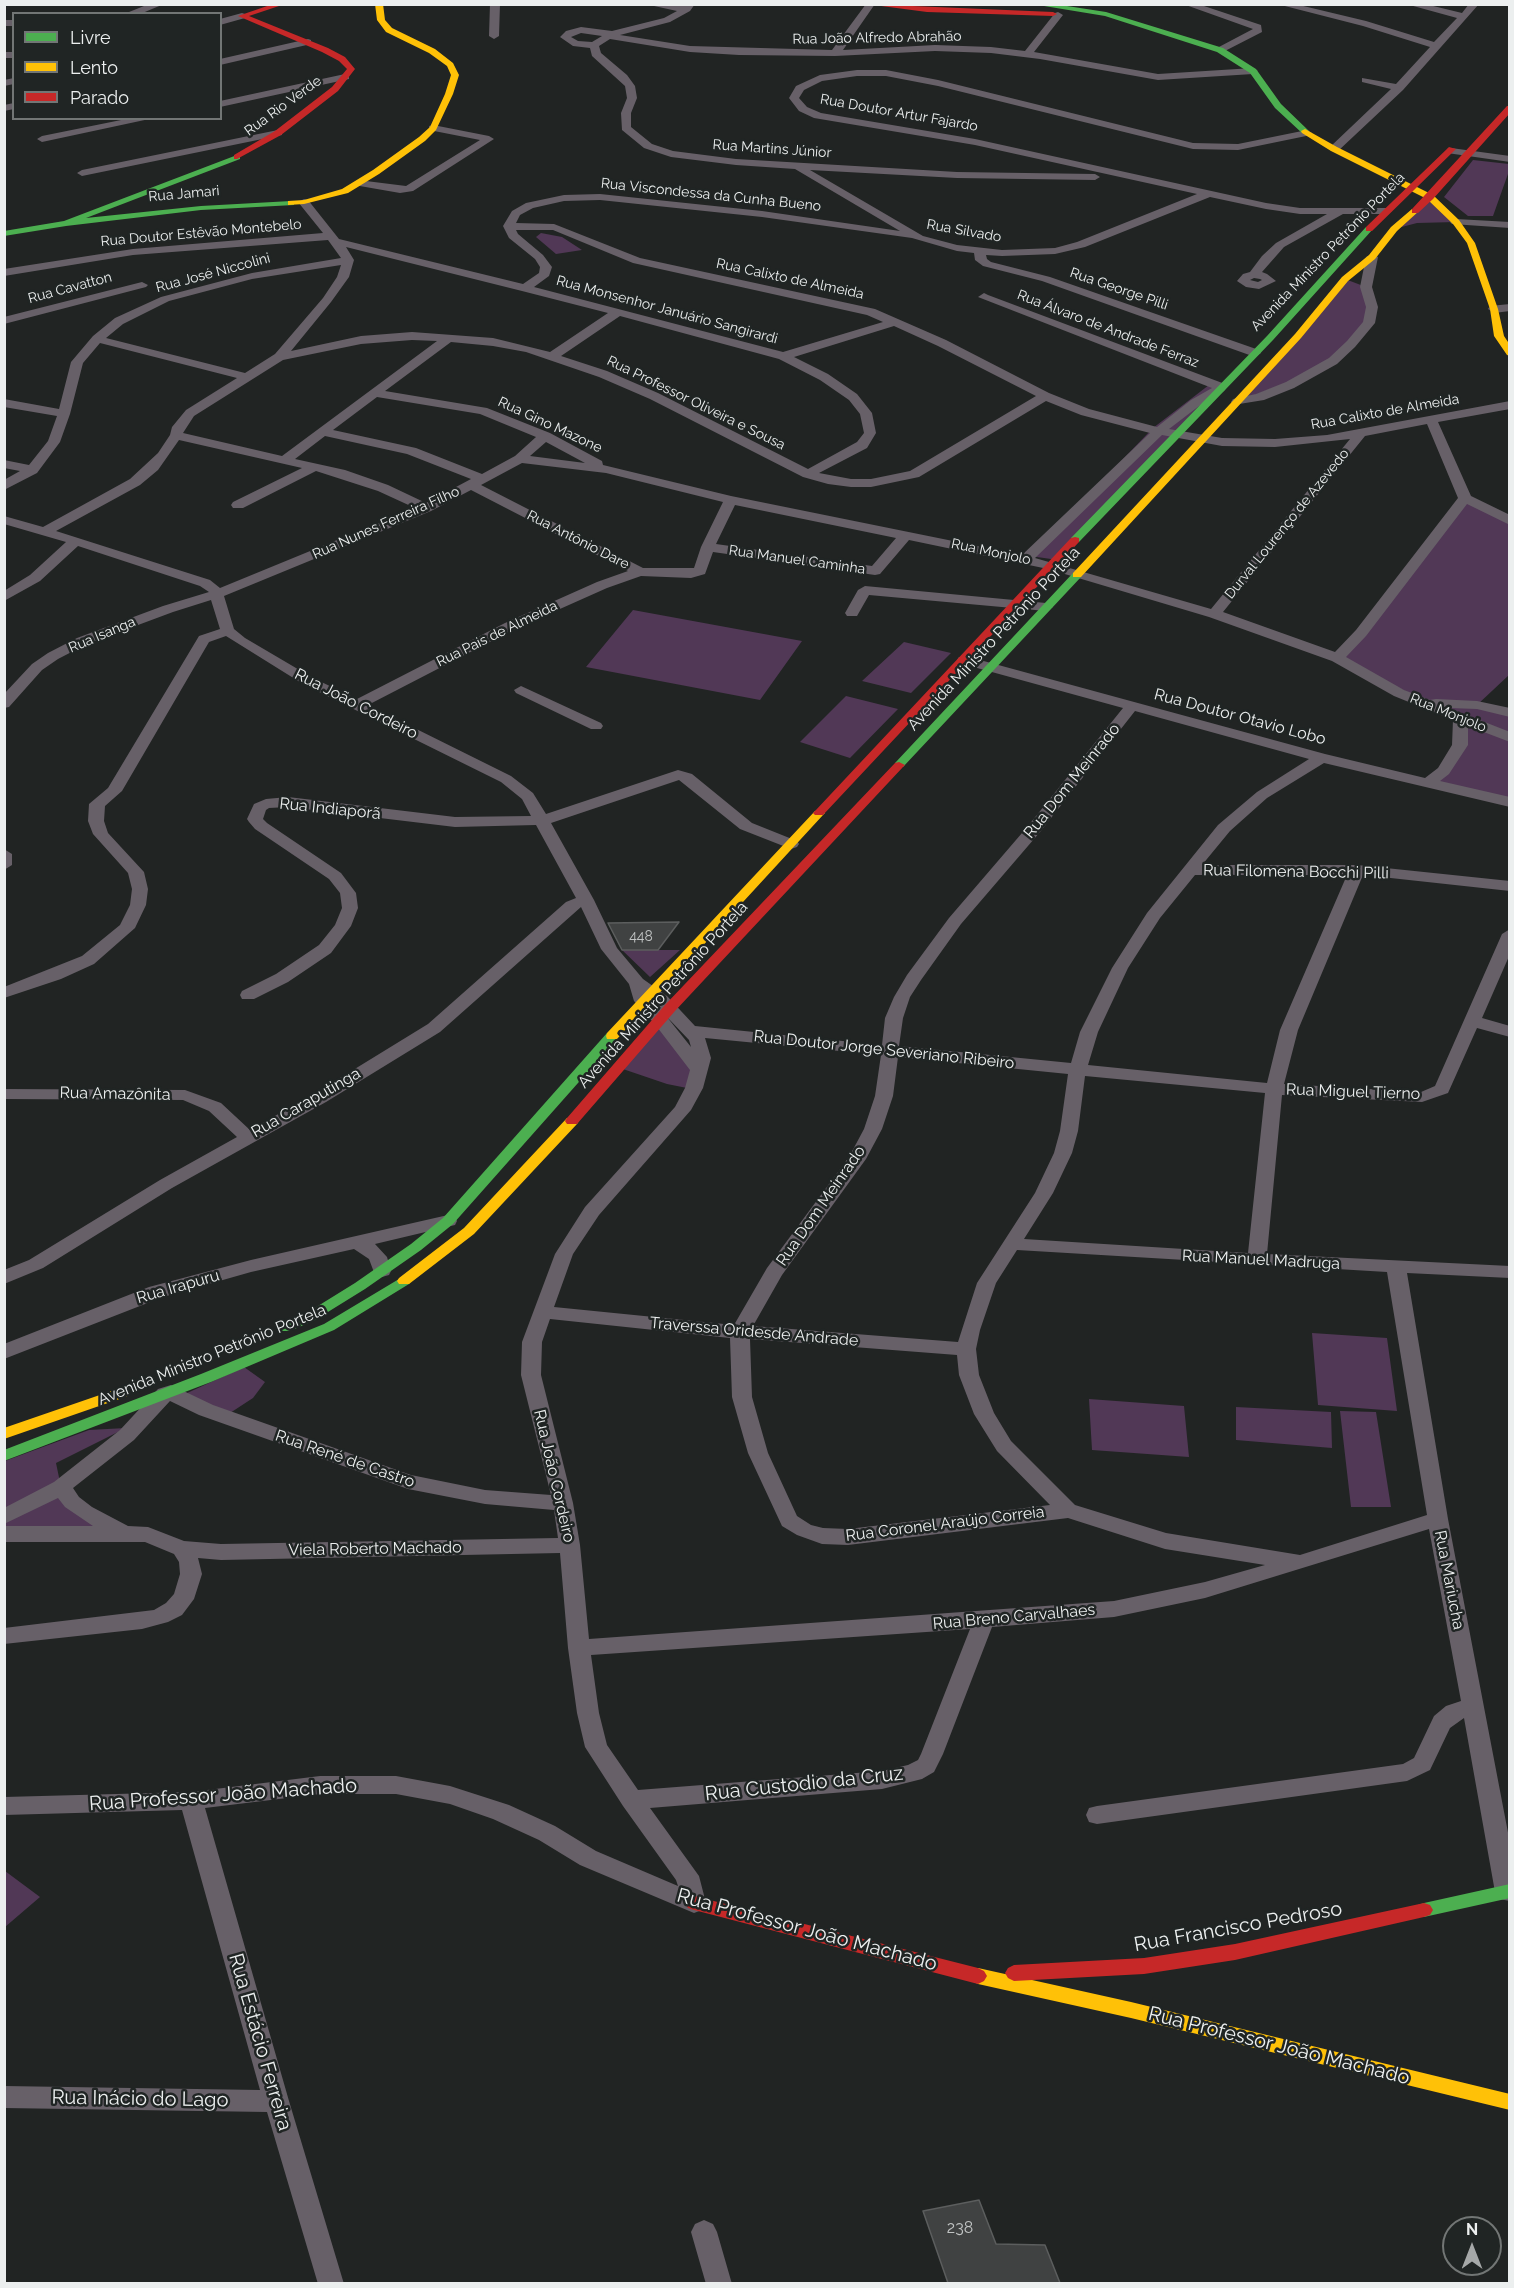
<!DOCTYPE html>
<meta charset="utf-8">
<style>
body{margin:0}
#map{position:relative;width:1514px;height:2288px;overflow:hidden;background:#212423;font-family:Raleway,sans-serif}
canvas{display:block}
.frame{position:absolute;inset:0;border:6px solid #ecefef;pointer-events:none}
.legend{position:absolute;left:12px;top:12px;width:210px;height:108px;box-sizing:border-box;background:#202524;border:2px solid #727675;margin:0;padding:8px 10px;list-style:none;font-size:18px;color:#ecefef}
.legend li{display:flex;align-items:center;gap:12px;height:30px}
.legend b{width:30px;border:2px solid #727675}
.north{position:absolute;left:1442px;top:2216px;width:60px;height:60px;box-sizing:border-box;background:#202524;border:2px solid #727675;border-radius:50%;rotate:0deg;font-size:16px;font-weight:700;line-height:24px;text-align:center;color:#ecefef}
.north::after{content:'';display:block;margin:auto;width:21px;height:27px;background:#a5a8a8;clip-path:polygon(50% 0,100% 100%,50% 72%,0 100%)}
</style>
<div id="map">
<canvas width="1514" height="2288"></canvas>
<div class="frame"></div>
<ul class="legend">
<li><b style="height:8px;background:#4caf50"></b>Livre</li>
<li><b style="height:8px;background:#ffc107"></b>Lento</li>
<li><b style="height:8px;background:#c62828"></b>Parado</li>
</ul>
<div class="north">N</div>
</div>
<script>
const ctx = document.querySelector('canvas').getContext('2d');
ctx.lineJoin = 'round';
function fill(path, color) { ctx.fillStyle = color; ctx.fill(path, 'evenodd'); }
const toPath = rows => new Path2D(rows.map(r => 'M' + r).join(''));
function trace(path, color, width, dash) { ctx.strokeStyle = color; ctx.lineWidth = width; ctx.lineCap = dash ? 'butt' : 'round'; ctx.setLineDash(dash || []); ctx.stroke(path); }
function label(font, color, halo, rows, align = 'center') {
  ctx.font = font + ' Raleway,sans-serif'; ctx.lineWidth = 5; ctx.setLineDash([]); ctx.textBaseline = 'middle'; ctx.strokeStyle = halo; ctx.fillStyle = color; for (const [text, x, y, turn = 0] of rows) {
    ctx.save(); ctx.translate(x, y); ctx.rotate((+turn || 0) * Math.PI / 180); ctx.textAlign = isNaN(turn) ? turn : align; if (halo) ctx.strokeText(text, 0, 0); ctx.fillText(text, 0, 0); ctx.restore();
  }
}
fill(toPath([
 [1473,160,1509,164,1509,171,1493,216,1468,216,1444,197],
 [1430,197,1456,222,1417,223,1394,229],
 [541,233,562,237,582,250,556,254,536,237],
 [1345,279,1366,287,1369,323,1319,370,1237,402],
 [1209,385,1221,387,1058,560,1030,556,1153,428],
 [1465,498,1509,521,1509,675,1477,705,1509,713,1509,801,1428,783,1444,771,1461,718,1337,658],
 [633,610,802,641,760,700,586,667],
 [904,642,951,653,911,693,862,681],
 [846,696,898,709,850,758,800,742],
 [622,950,680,950,650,977],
 [660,1019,690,1055,692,1089,667,1084,617,1067],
 [1312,1333,1387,1338,1397,1411,1318,1405],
 [244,1367,265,1382,253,1398,230,1413,185,1394],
 [1089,1399,1184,1406,1189,1457,1092,1450],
 [1236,1407,1331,1412,1332,1448,1236,1440],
 [1340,1411,1376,1412,1391,1507,1351,1507],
 [126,1428,56,1463,61,1487,121,1533,5,1534,5,1461,89,1430],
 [5,1871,40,1897,5,1927,5,1870]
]), '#513856');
const building = toPath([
 [679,922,658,950,622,950,608,923,679,922],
 [979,2200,996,2244,1045,2245,1060,2283,948,2283,923,2211,979,2200]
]);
fill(building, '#404242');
trace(building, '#5c5e5e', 1.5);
fill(toPath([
 [149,4,164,4,140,14,124,14,149,4],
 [490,4,500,4,499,36,494,39,489,36,490,4],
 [645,4,695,4,690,11,670,22,620,35,690,46,832,50,866,4,875,4,843,50,935,45,991,47,1025,51,1055,13,1058,12,1063,15,1034,52,1158,74,1253,68,1258,71,1253,74,1158,80,1040,59,991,53,935,51,835,56,739,55,690,52,610,39,599,46,601,53,627,75,635,86,637,98,631,113,631,127,652,144,673,151,736,159,957,172,1095,174,1100,177,1095,180,957,178,810,170,923,236,957,245,1002,250,1055,248,1077,242,1197,194,975,145,814,118,799,111,789,98,796,86,820,75,857,70,886,70,938,80,1193,143,1238,144,1307,130,1312,133,1311,135,1238,150,1193,149,938,86,886,76,857,76,822,81,804,90,799,98,807,107,821,113,975,139,1266,203,1300,208,1386,208,1392,211,1386,214,1343,214,1284,247,1262,272,1267,274,1276,281,1259,289,1246,287,1237,281,1243,274,1250,272,1262,256,1276,243,1327,214,1300,214,1266,209,1210,197,1085,247,1055,254,1002,256,986,255,987,259,991,262,1050,277,1259,350,1261,353,1255,357,1042,281,983,266,975,260,974,253,957,251,912,238,762,217,600,200,564,201,533,208,520,215,516,223,554,224,640,258,875,309,946,340,1049,393,1089,409,1157,427,1191,400,1212,388,978,297,984,293,988,295,1225,384,1227,387,1224,391,1199,406,1169,429,1222,438,1275,439,1327,435,1510,401,1510,409,1438,422,1471,496,1510,515,1510,525,1467,504,1366,636,1346,657,1404,690,1430,700,1436,699,1477,701,1510,708,1510,717,1477,709,1449,708,1510,732,1510,742,1468,726,1468,745,1449,774,1440,781,1510,797,1510,807,1324,763,1267,798,1230,831,1202,865,1357,865,1510,881,1510,891,1363,875,1298,1030,1284,1084,1421,1092,1435,1086,1502,934,1510,929,1510,954,1482,1018,1510,1026,1510,1037,1477,1028,1448,1093,1422,1102,1282,1095,1267,1254,1510,1266,1510,1278,1407,1273,1448,1519,1510,1843,1510,1901,1499,1899,1495,1892,1464,1718,1450,1728,1430,1770,1407,1781,1097,1824,1089,1822,1086,1815,1089,1808,1097,1806,1403,1764,1414,1758,1434,1716,1446,1706,1461,1701,1429,1529,1205,1598,1114,1617,992,1627,943,1754,934,1772,922,1779,882,1789,650,1808,699,1876,706,1903,702,1910,694,1913,580,1865,539,1840,493,1819,450,1804,396,1794,320,1794,205,1808,289,2101,344,2284,318,2284,267,2112,4,2108,4,2086,260,2090,182,1810,4,1815,4,1797,191,1792,320,1776,396,1776,450,1786,509,1805,555,1826,596,1851,678,1886,676,1880,623,1806,585,1747,577,1713,568,1648,560,1553,221,1560,198,1558,202,1574,194,1599,182,1615,168,1622,142,1629,4,1644,4,1628,154,1610,166,1603,174,1594,180,1574,179,1562,174,1554,145,1542,4,1542,4,1526,93,1526,65,1507,58,1498,4,1524,4,1508,54,1482,120,1430,158,1389,171,1385,213,1405,411,1475,485,1490,551,1495,521,1375,522,1342,555,1254,585,1207,675,1107,685,1088,690,1070,654,1023,634,1001,629,984,601,949,581,907,440,1032,326,1102,172,1188,43,1268,4,1284,4,1270,29,1260,160,1180,237,1137,209,1111,183,1100,4,1099,4,1089,185,1090,221,1103,250,1130,314,1094,428,1024,566,902,576,898,536,825,455,827,288,807,269,808,266,810,263,819,267,823,341,873,356,893,358,908,351,926,331,953,288,982,254,999,242,999,240,995,242,991,276,974,319,945,335,925,342,908,340,893,329,879,255,829,249,822,247,819,254,804,266,799,288,797,455,817,531,816,522,799,501,782,303,684,226,636,209,642,122,791,105,806,104,821,108,833,144,872,148,889,146,905,135,928,94,964,61,979,4,998,4,987,82,956,120,925,130,905,132,889,128,873,93,834,88,821,89,804,108,788,199,636,220,629,211,600,173,612,87,644,58,659,42,670,9,707,4,708,4,694,32,664,48,653,77,638,163,606,209,592,200,586,78,546,40,581,4,601,4,591,30,575,66,542,4,524,4,516,43,527,130,479,158,453,170,435,172,427,186,410,237,378,100,343,83,363,70,414,60,442,37,473,4,490,4,480,20,471,4,468,4,460,29,465,48,441,57,416,4,407,4,399,59,409,71,362,93,336,115,318,161,297,252,273,341,258,328,240,133,255,4,276,4,269,133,249,323,233,298,202,304,199,308,200,339,239,523,284,539,273,540,267,535,259,509,238,503,226,512,211,526,203,564,195,600,194,762,211,900,231,795,169,736,165,671,157,644,148,622,130,621,113,627,98,625,86,592,56,590,48,573,46,560,37,566,31,581,27,612,31,664,18,677,11,645,4],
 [581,33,602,36,592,42,578,41,571,37,581,33],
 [516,230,553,230,633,263,867,315,883,322,783,352,534,287,549,276,552,267,543,255,518,234,516,230],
 [346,247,522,291,608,313,550,352,493,338,412,332,361,336,291,351,331,302,349,277,354,260,346,247],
 [341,265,337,277,323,298,275,354,245,373,106,338,123,324,169,301,252,279,341,265],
 [1254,278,1260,279,1262,280,1258,282,1250,280,1254,278],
 [620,316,779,359,820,380,849,400,860,414,864,433,857,442,808,469,658,393,607,371,561,356,620,316],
 [894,326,938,346,1036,396,910,471,871,479,851,479,819,473,867,448,876,433,872,413,857,394,828,374,794,357,894,326],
 [412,340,437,341,282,456,183,433,194,416,283,360,361,344,412,340],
 [451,342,493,346,526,352,599,377,650,399,803,477,828,484,851,487,871,487,919,477,1046,401,1081,415,1150,433,1022,555,731,496,603,465,602,461,550,433,487,408,385,391,451,342],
 [377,397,480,414,536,437,515,456,482,474,416,448,333,430,377,397],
 [1427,424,1458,498,1356,630,1335,652,1223,612,1365,436,1427,424],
 [1162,435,1222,446,1275,447,1350,439,1211,609,1035,558,1162,435],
 [325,436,407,454,471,479,426,503,388,485,345,470,295,459,325,436],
 [179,440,302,468,233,502,231,505,233,508,243,508,316,471,378,491,415,508,220,588,210,580,56,531,140,485,158,470,179,440],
 [546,442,585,463,530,456,546,442],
 [522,463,606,473,723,502,701,547,694,568,643,568,481,485,522,463],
 [471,490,628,571,597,582,505,623,357,699,313,678,245,638,234,629,224,596,431,511,471,490],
 [735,505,896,538,872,566,716,544,735,505],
 [909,540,1048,569,1209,617,1332,661,1394,696,1453,720,1452,745,1438,768,1425,778,1325,754,969,657,959,657,957,660,959,663,1123,708,1028,826,949,918,907,975,894,997,885,1018,882,1045,695,1026,667,996,643,979,617,948,594,900,551,823,679,780,740,829,791,849,797,847,799,844,797,841,752,823,692,774,678,770,546,814,533,793,511,776,368,705,515,629,607,588,641,576,691,578,705,574,713,552,875,575,880,574,909,540],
 [1135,711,1309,759,1257,792,1218,825,1147,913,1112,968,1080,1032,1071,1063,899,1046,903,1018,910,997,921,980,961,924,1040,832,1135,711],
 [1195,875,1347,875,1280,1030,1267,1083,1088,1065,1098,1032,1128,968,1160,918,1195,875],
 [667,1017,689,1040,691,1047,667,1017],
 [705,1038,881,1055,875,1096,864,1129,849,1157,767,1268,734,1325,554,1307,573,1254,599,1215,691,1110,703,1088,711,1058,705,1038],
 [898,1057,1068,1074,1060,1131,1054,1153,1035,1193,977,1283,958,1342,753,1326,782,1275,866,1159,882,1129,893,1096,898,1057],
 [1085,1076,1265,1093,1248,1253,1024,1239,1053,1193,1072,1153,1078,1131,1085,1076],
 [1017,1250,1387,1272,1427,1515,1300,1555,1166,1533,1075,1505,1011,1441,994,1413,979,1375,976,1349,980,1330,996,1283,1017,1250],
 [550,1319,730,1338,732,1397,748,1453,782,1526,797,1535,822,1544,848,1545,1068,1518,1165,1549,1265,1565,1205,1582,1114,1601,589,1639,580,1545,573,1503,541,1375,542,1342,550,1319],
 [750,1339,957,1355,959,1375,974,1414,997,1451,1050,1505,848,1529,823,1528,811,1525,797,1516,768,1453,752,1397,750,1339],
 [170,1401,199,1415,408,1489,485,1504,554,1510,558,1538,221,1544,184,1541,148,1527,128,1526,92,1507,79,1497,73,1488,134,1440,170,1401],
 [970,1629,921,1754,918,1760,908,1765,882,1771,638,1790,607,1745,599,1713,591,1655,970,1629],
 [1183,4,1198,4,1261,25,1262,32,1223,52,1217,52,1217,48,1253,29,1183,4],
 [1277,4,1295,4,1366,21,1434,42,1457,18,1406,4,1425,4,1462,13,1469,4,1479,4,1403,90,1338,151,1334,152,1329,149,1330,147,1391,89,1362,82,1362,78,1396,84,1430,47,1363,26,1277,4],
 [242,13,245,14,245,18,220,25,220,19,242,13],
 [4,20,14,20,14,26,4,26,4,20],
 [308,39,311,40,311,44,220,65,220,59,308,39],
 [4,52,14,52,14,58,4,58,4,52],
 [345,74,349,75,349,79,220,107,220,101,345,74],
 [14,78,14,84,4,86,4,80,14,78],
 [14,103,14,109,4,111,4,105,14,103],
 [131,118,154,118,42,142,37,139,42,136,131,118],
 [433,125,489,136,494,139,413,191,400,193,354,185,353,183,358,180,406,186,480,140,429,130,429,126,433,125],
 [278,130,282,131,282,135,82,176,77,173,82,170,278,130],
 [1451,148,1510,156,1510,162,1447,153,1447,149,1451,148],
 [1456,219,1510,222,1510,228,1452,224,1450,222,1456,219],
 [1372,254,1378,257,1372,287,1378,307,1375,323,1355,347,1337,364,1294,388,1264,400,1233,405,1231,402,1233,399,1256,394,1286,382,1329,358,1347,341,1363,322,1366,307,1360,287,1366,257,1372,254],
 [142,282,148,285,146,287,4,324,4,317,142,282],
 [1510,304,1510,311,1494,313,1488,309,1490,306,1510,304],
 [865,586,1046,603,1053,607,1046,611,869,595,857,616,847,616,845,613,858,590,865,586],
 [521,686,601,723,603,726,601,729,591,729,516,693,514,690,521,686],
 [4,849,12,854,12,865,4,870,4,849],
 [448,1215,455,1217,457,1221,455,1225,375,1244,387,1257,391,1271,389,1275,382,1277,375,1275,369,1259,354,1249,251,1272,163,1297,4,1359,4,1344,149,1287,251,1260,448,1215],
 [704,2220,713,2224,717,2232,732,2284,706,2284,691,2232,695,2224,704,2220]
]), '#676068');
fill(toPath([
 [1032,4,1054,4,1106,12,1223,48,1256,69,1281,104,1309,131,1302,133,1275,108,1250,73,1217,52,1105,16,1032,4],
 [237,155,240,155,240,159,86,218,201,206,291,201,294,201,294,205,201,210,66,226,4,236,4,231,64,221,237,155],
 [1366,227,1373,229,1273,340,1079,542,1071,542,1071,538,1267,336,1366,227],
 [1077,572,1081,573,1081,577,903,767,895,767,895,763,1073,573,1077,572],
 [612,1032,618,1036,617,1039,453,1224,421,1250,365,1289,315,1320,290,1331,280,1331,278,1328,280,1325,305,1314,355,1283,411,1244,443,1218,607,1033,612,1032],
 [404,1276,409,1278,411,1281,409,1284,334,1330,211,1382,4,1461,4,1450,201,1374,324,1324,404,1276],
 [1510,1884,1510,1898,1424,1917,1418,1915,1415,1910,1418,1905,1424,1903,1510,1884]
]), '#4caf50');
fill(toPath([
 [375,4,383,4,385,20,392,28,435,49,453,63,459,75,453,94,436,130,425,141,379,174,348,193,304,204,288,205,288,201,304,200,342,189,373,170,419,137,430,127,445,94,451,75,447,66,429,53,386,32,377,20,375,4],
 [1305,129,1337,147,1433,195,1459,220,1475,243,1498,309,1504,336,1510,345,1510,356,1507,355,1494,336,1490,309,1467,243,1453,224,1427,199,1331,151,1302,133,1301,131,1305,129],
 [1412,209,1419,211,1397,231,1375,259,1348,281,1301,338,1081,577,1073,577,1073,573,1295,334,1342,277,1369,255,1391,227,1412,209],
 [819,810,825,813,823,815,617,1039,607,1039,606,1036,607,1033,815,811,819,810],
 [572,1117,579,1121,577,1124,474,1234,409,1284,399,1284,397,1281,399,1278,464,1228,567,1118,572,1117],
 [123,1387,128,1388,130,1392,128,1396,4,1439,4,1428,123,1387],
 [978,1968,1131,2002,1510,2094,1510,2110,1131,2018,978,1984,972,1981,969,1976,972,1971,978,1968]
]), '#ffc107');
fill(toPath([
 [273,4,285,4,249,16,328,48,345,57,355,69,338,91,281,135,237,159,234,159,234,155,275,131,332,87,347,69,339,61,322,52,238,16,273,4],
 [866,4,1053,12,1057,14,1053,16,927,12,866,4],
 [1507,106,1510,106,1510,113,1433,199,1418,213,1412,213,1412,209,1507,106],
 [1449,147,1456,149,1372,231,1366,231,1366,227,1449,147],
 [1075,537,1079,538,1079,542,823,815,815,815,813,813,815,811,1071,538,1075,537],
 [899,762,905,765,903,767,675,1011,577,1124,567,1124,565,1121,567,1118,665,1005,895,763,899,762],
 [694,1896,978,1968,984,1971,987,1976,984,1981,978,1984,694,1910,688,1908,685,1903,688,1898,694,1896],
 [1424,1903,1430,1905,1433,1910,1430,1915,1424,1917,1235,1960,1144,1974,1014,1981,1008,1978,1005,1973,1008,1968,1014,1965,1144,1958,1235,1944,1424,1903]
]), '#c62828');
label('14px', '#ecefef', '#202524', [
 ["Rua João Alfredo Abrahão",877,38,-1],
 ["Rua Rio Verde",283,106,-36],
 ["Rua Doutor Artur Fajardo",899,113,10],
 ["Rua Martins Júnior",772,149,4],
 ["Rua Jamari",184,194,-5],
 ["Rua Viscondessa da Cunha Bueno",711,195,6],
 ["Rua Silvado",964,231,10],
 ["Rua Doutor Estêvão Montebelo",201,233,-5],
 ["Avenida Ministro Petrônio Portela",1328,252,-46],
 ["Rua José Niccolini",213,273,-15],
 ["Rua Calixto de Almeida",790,279,12],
 ["Rua Cavatton",70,288,-15],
 ["Rua George Pilli",1119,289,19],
 ["Rua Monsenhor Januário Sangirardi",667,310,15],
 ["Rua Álvaro de Andrade Ferraz",1108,329,21],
 ["Rua Professor Oliveira e Sousa",696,403,26],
 ["Rua Calixto de Almeida",1385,412,-10],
 ["Rua Gino Mazone",550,425,25],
 ["Rua Nunes Ferreira Filho",386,523,-24],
 ["Durval Lourenço de Azevedo",1287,524,-51],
 ["Rua Antônio Dare",578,540,27],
 ["Rua Monjolo",991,552,12],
 ["Rua Manuel Caminha",797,560,8],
 ["Rua Pais de Almeida",497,634,-26],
 ["Rua Isanga",102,635,-23],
 ["Rua Monjolo",1448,713,22]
]);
label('14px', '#c1c4c4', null, [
 ["448",641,937]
]);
label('16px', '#ecefef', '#202524', [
 ["Avenida Ministro Petrônio Portela",994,639,-47],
 ["Rua João Cordeiro",356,704,27],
 ["Rua Doutor Otavio Lobo",1240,717,15],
 ["Rua Dom Meinrado",1072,781,-51],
 ["Rua Indiaporã",330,809,6],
 ["Rua Filomena Bocchi Pilli",1296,872,1],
 ["Avenida Ministro Petrônio Portela",663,995,-48],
 ["Rua Doutor Jorge Severiano Ribeiro",884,1050,6],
 ["Rua Miguel Tierno",1353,1092,2],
 ["Rua Amazônita",115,1094,1],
 ["Rua Caraputinga",306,1103,-30],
 ["Rua Dom Meinrado",821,1206,-55],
 ["Rua Manuel Madruga",1261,1260,3],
 ["Rua Irapuru",178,1287,-16],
 ["Traverssa Oridesde Andrade",754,1332,5],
 ["Avenida Ministro Petrônio Portela",212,1355,-22],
 ["Rua René de Castro",345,1459,19],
 ["Rua João Cordeiro",554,1476,77],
 ["Rua Coronel Araújo Correia",945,1524,-7],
 ["Viela Roberto Machado",375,1549,-1],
 ["Rua Mariucha",1449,1580,79],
 ["Rua Breno Carvalhaes",1014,1617,-5]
]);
label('16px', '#c1c4c4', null, [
 ["238",960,2228]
]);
label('20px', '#ecefef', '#202524', [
 ["Rua Custodio da Cruz",804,1784,-6],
 ["Rua Professor João Machado",223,1795,-4],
 ["Rua Francisco Pedroso",1238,1927,-10],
 ["Rua Professor João Machado",807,1930,15],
 ["Rua Estácio Ferreira",260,2042,74],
 ["Rua Professor João Machado",1279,2046,14],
 ["Rua Inácio do Lago",140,2099,1]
]);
</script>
